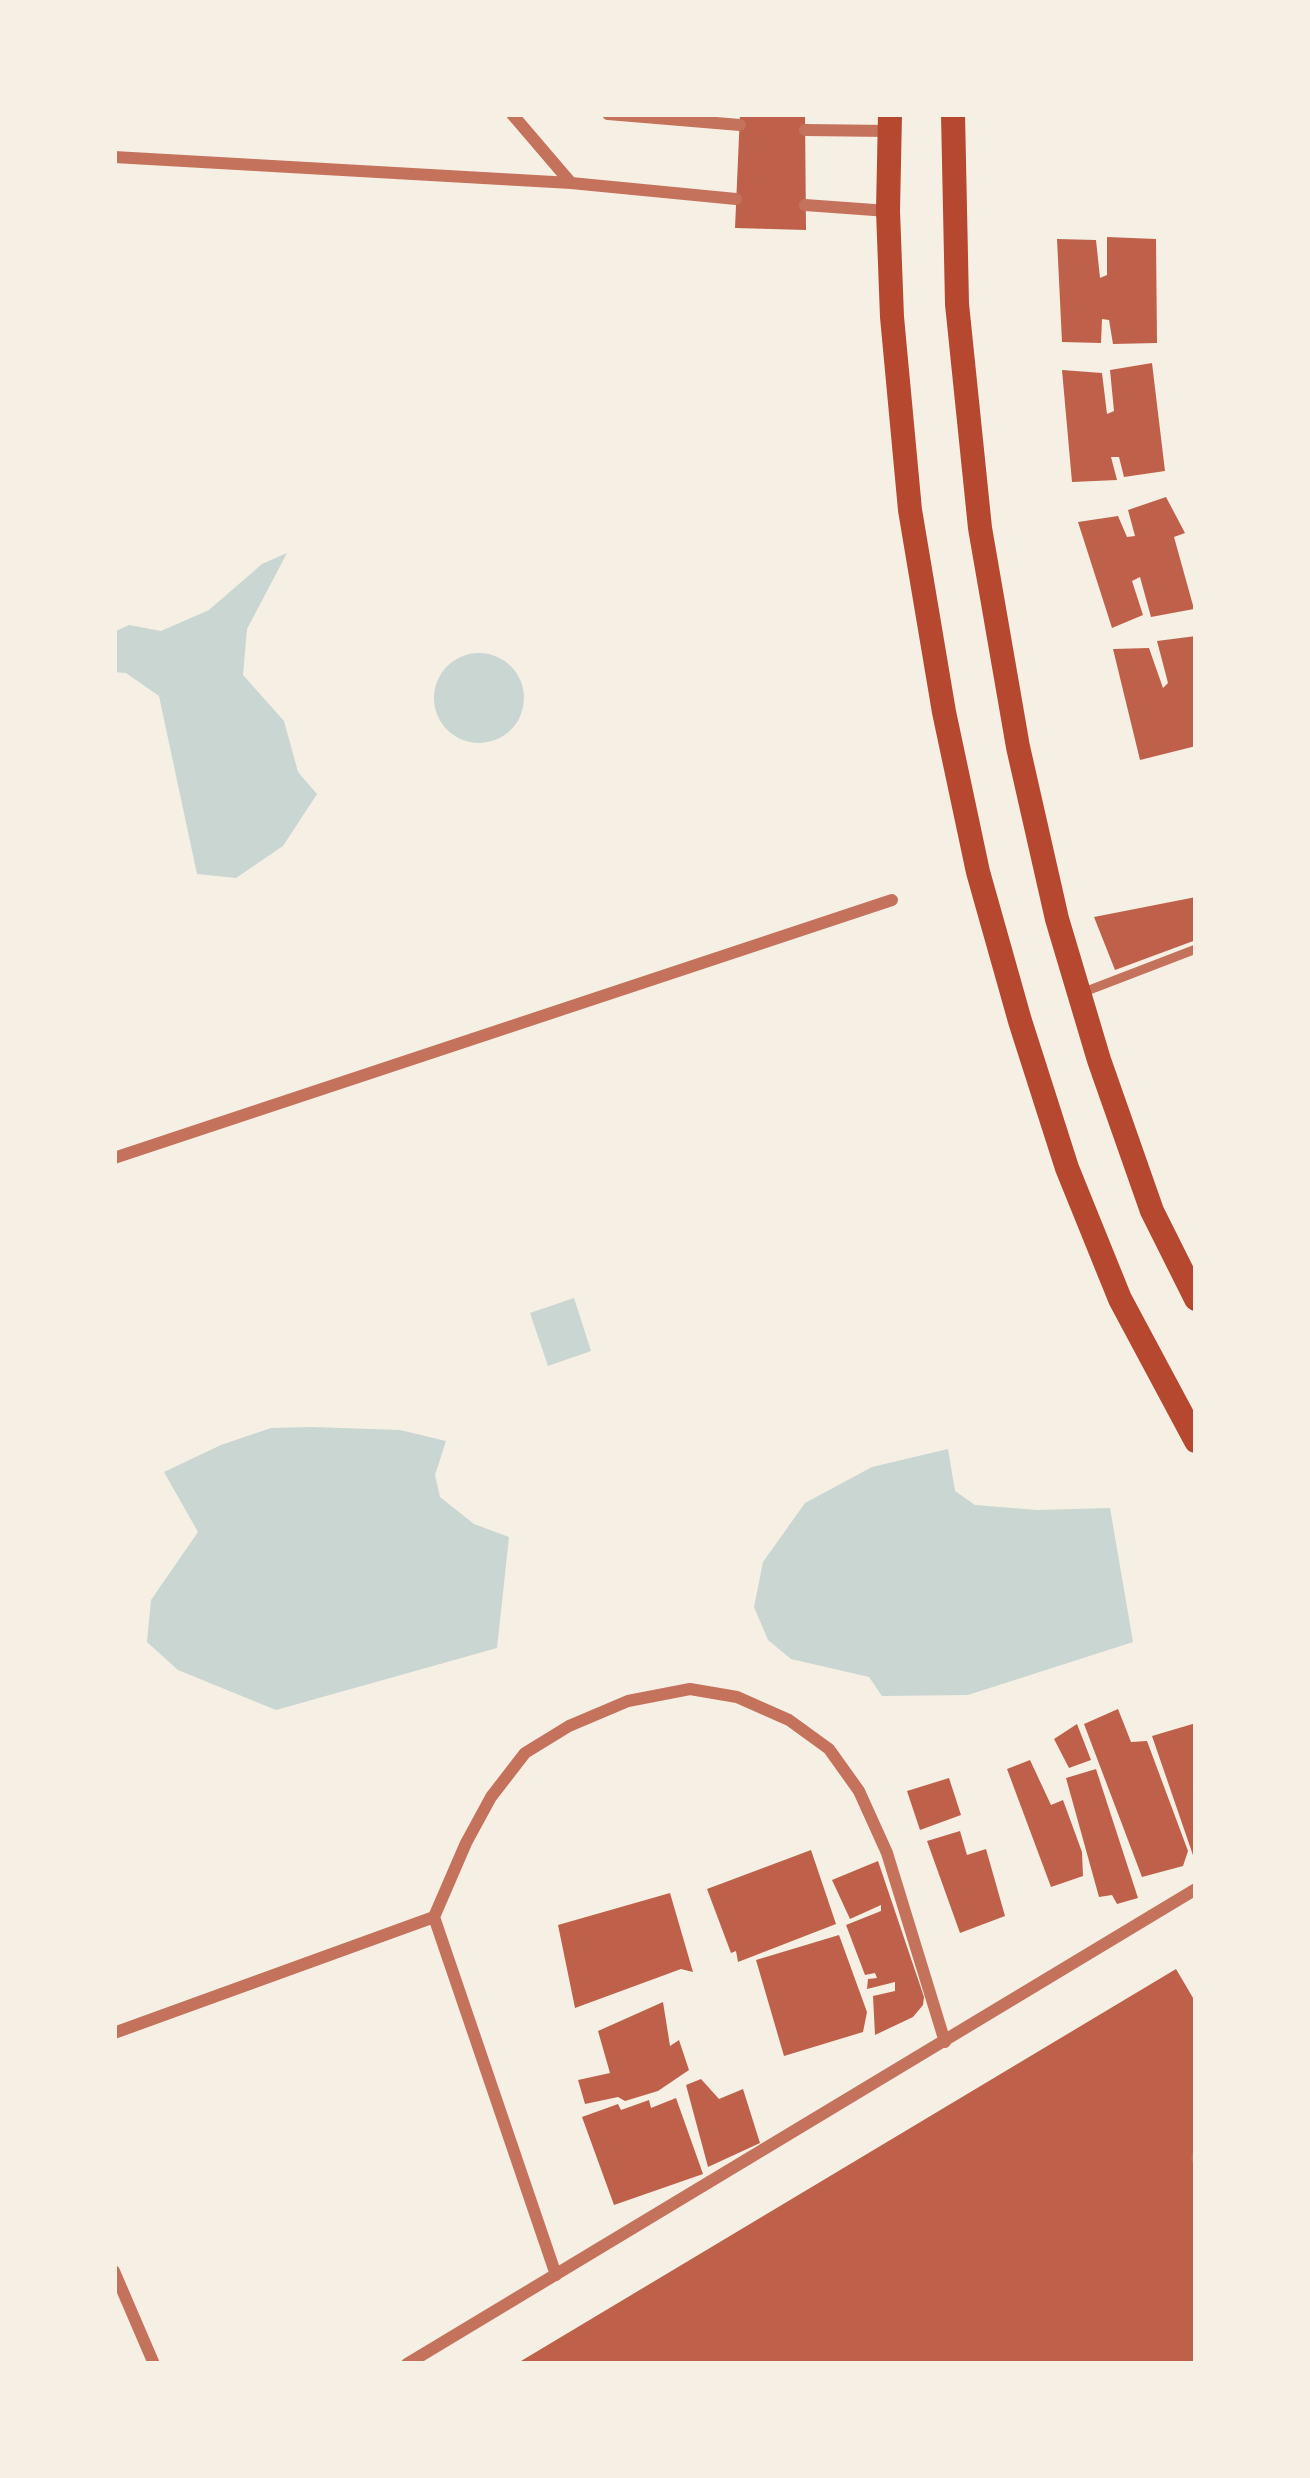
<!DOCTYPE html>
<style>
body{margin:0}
#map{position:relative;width:1310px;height:2478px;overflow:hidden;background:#f6efe4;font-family:"Alegreya Sans",sans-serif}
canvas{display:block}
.frame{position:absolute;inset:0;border:117px solid #f6efe4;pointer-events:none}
</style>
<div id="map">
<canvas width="1310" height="2478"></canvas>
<div class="frame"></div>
</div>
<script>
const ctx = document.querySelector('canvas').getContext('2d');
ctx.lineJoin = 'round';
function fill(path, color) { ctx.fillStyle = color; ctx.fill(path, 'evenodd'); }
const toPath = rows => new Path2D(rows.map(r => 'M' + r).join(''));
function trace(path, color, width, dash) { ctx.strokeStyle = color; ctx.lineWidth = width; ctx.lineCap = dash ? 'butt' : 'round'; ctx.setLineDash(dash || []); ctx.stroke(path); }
fill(toPath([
 [287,553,247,629,243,675,284,721,298,772,317,794,283,846,236,878,197,874,159,696,126,673,114,672,114,632,129,625,161,631,209,610,262,564],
 '434 698a45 45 0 1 1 90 0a45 45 0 1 1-90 0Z',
 [574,1298,591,1351,548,1366,530,1313],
 [312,1427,400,1430,446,1441,435,1475,440,1497,474,1524,509,1537,497,1648,276,1710,178,1670,147,1642,151,1600,198,1532,164,1472,221,1445,271,1428],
 [948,1449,955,1491,975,1505,1037,1510,1110,1508,1133,1642,968,1695,882,1696,869,1677,791,1659,768,1640,754,1607,763,1562,805,1503,872,1467]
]), '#c9d6d2');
fill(toPath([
 [740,114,805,114,806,230,735,228],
 [1107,237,1156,239,1157,343,1113,344,1109,320,1102,319,1101,343,1062,342,1057,239,1096,240,1100,278,1107,275],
 [1152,363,1165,471,1124,477,1119,457,1111,457,1117,480,1072,482,1062,370,1102,373,1107,414,1114,411,1110,370],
 [1166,497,1185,533,1174,537,1194,609,1151,617,1140,577,1132,581,1143,615,1112,628,1078,522,1118,516,1127,537,1135,536,1128,510],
 [1196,636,1196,746,1140,760,1113,649,1149,648,1163,688,1168,683,1157,641],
 [1196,897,1196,940,1115,970,1094,917],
 [1118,1709,1131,1742,1147,1741,1188,1851,1183,1866,1142,1877,1084,1724],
 [1196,1723,1196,1861,1195,1861,1152,1736],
 [1077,1724,1091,1760,1069,1768,1054,1739],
 [1030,1760,1051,1805,1063,1800,1082,1852,1083,1876,1051,1887,1007,1769],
 [1096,1769,1138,1898,1117,1904,1112,1895,1099,1897,1066,1778],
 [949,1778,961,1815,920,1830,907,1791],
 [960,1831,967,1855,986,1849,1005,1916,960,1933,927,1841],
 [811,1850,836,1924,738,1962,736,1951,731,1953,707,1889],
 [878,1861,924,1997,923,2005,913,2017,875,2035,873,1996,895,1991,895,1982,867,1989,868,1979,877,1978,875,1973,865,1975,846,1925,881,1911,881,1905,850,1919,832,1880],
 [670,1893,693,1972,681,1969,575,2008,558,1925],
 [839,1935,867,2012,863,2032,784,2056,756,1960],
 [1176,1969,1196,2003,1196,2364,516,2364],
 [663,2002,670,2046,679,2040,689,2070,658,2091,625,2101,618,2097,585,2104,578,2080,610,2073,598,2031],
 [701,2079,719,2099,743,2089,760,2143,708,2167,686,2085],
 [676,2098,703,2174,614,2205,582,2117,618,2104,621,2110,649,2100,651,2108]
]), '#bf614a');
trace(toPath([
 [1084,992,1196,949],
 [1196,2156,1196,2160]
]), '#c5725c', 9);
trace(toPath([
 [512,114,571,183],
 [608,114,740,125],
 [805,130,889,131],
 [114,157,571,183,736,199],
 [805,205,888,211],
 [114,1158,892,900],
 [434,1917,466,1843,491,1797,525,1753,569,1726,628,1701,690,1689,737,1697,789,1720,829,1749,859,1791,887,1853,945,2042],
 [434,1917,556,2275],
 [114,2033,434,1917],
 [114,2271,154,2364],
 [407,2364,1196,1889]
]), '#c5725c', 12);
trace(toPath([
 [890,114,888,211,892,317,910,510,944,712,978,872,1020,1021,1067,1168,1120,1299,1196,1441],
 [953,114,957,304,980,528,1018,747,1057,919,1099,1060,1152,1211,1196,1299]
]), '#b5482f', 24);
</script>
